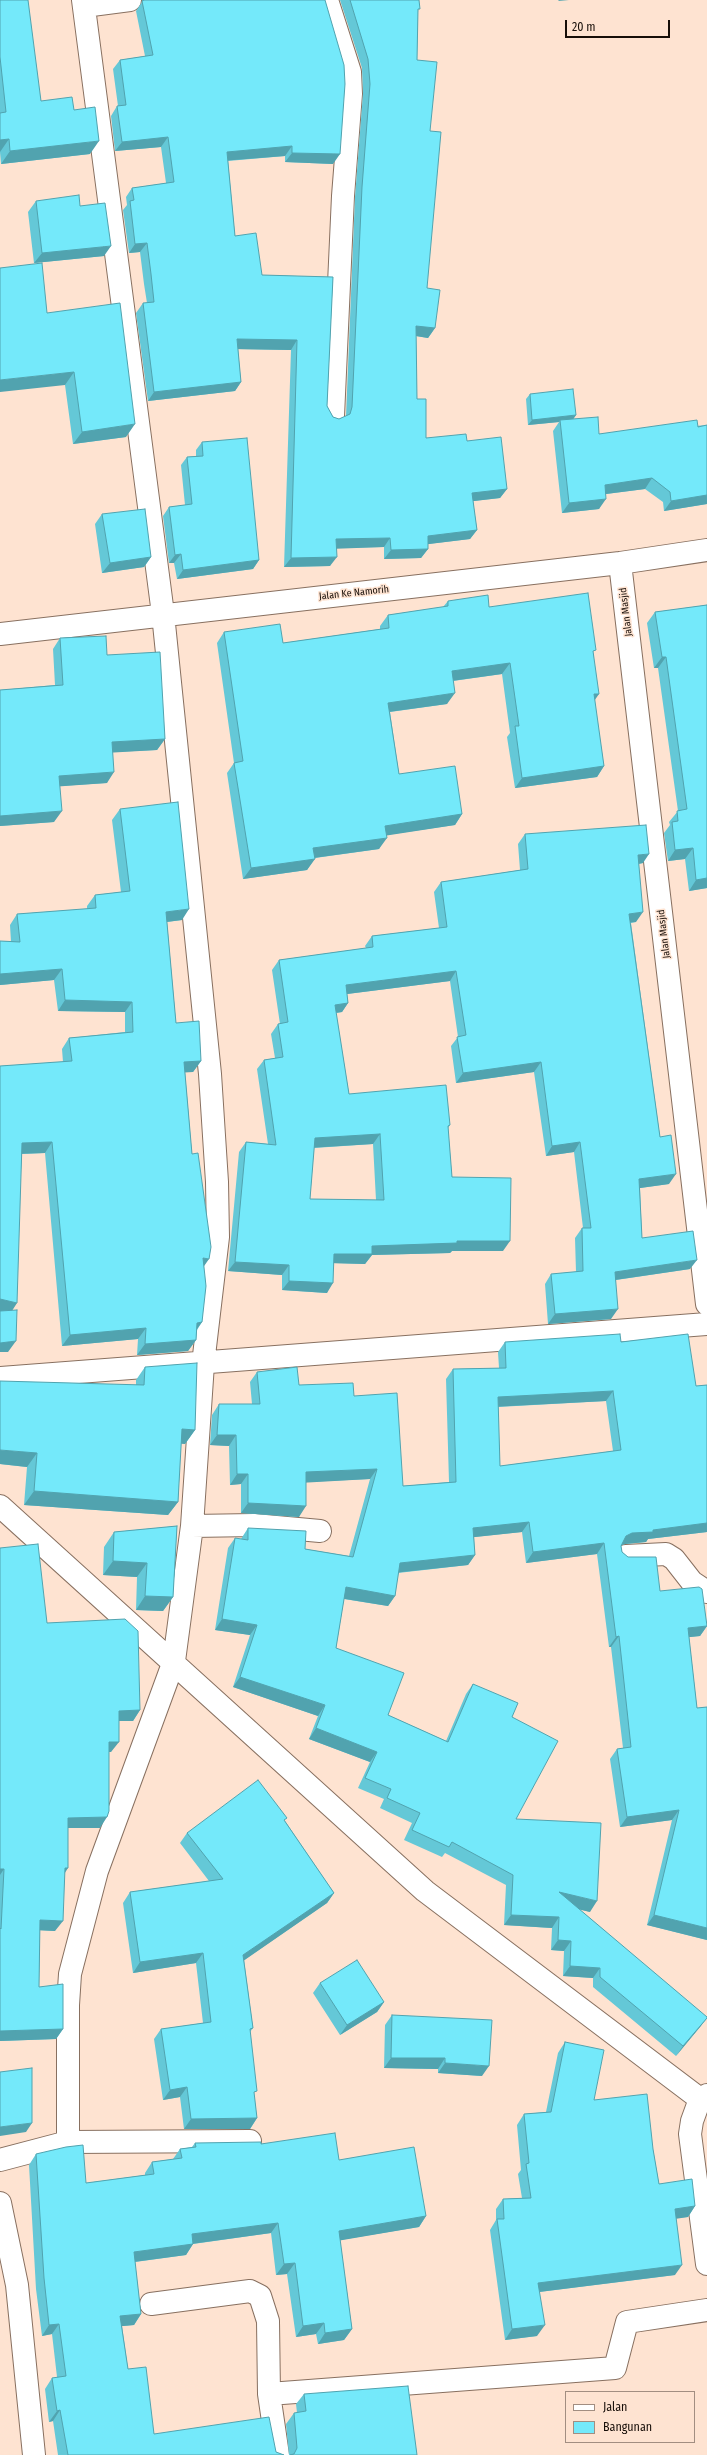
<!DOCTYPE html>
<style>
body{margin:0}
#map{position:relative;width:707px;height:2455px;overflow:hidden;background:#fee3d1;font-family:"Fira Sans Condensed",sans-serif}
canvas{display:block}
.legend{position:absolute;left:565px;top:2391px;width:130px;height:52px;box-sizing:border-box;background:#fee3d1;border:1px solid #a28e81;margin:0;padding:5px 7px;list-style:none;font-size:12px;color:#170e08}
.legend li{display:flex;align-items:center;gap:8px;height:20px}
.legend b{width:20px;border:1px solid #a28e81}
.scale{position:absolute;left:565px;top:20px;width:105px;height:18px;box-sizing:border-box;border:2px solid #170e08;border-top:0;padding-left:5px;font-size:12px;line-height:14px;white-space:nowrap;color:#170e08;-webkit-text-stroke:3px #fee3d1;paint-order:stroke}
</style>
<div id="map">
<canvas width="707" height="2455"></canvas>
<ul class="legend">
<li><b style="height:5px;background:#fff"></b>Jalan</li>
<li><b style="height:11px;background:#74e9fa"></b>Bangunan</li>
</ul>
<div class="scale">20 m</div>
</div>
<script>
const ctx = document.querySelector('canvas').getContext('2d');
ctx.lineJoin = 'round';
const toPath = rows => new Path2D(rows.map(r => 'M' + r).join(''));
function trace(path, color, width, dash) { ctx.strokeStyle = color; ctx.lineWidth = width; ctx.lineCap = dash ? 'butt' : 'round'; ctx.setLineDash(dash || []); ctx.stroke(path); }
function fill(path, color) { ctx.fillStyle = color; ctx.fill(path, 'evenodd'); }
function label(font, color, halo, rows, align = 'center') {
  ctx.font = font + ' "Fira Sans Condensed",sans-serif'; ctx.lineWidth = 3; ctx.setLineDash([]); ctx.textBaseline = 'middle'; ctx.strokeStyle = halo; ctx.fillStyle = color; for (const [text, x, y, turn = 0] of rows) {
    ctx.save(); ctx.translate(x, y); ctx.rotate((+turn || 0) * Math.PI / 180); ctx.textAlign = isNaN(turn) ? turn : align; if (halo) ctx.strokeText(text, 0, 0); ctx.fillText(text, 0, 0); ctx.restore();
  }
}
const minor = toPath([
 [327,0,350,72,351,94,343,196,333,416],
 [84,6,130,0],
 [620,563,707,1304],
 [0,634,620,563,707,550],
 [0,1378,707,1324],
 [0,1506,425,1891,700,2099,707,2095],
 [192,1526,254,1525,320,1531],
 [626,1556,666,1554,674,1559,692,1582,707,1592],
 [700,2099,692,2121,690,2134,707,2264],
 [68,2142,68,2005,70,1974,97,1871,174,1661,192,1526,203,1364,218,1237,217,1182,210,1074,163,614,83,0],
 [0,2160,68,2142,250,2141],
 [0,2203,17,2285,34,2455],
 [151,2304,250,2291,260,2296,268,2321,269,2394,278,2455],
 [269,2394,615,2368,627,2322,707,2310]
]);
trace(minor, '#887060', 24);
trace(minor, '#fff', 22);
fill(toPath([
 [0,0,41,101,74,110,90,154,1,164,0,152],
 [142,0,325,0,333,164,285,162,285,156,228,161,235,236,262,275,333,277,327,406,333,417,339,419,346,416,355,197,363,93,362,68,340,0,419,0,418,12,417,60,430,131,427,288,435,328,428,338,416,336,417,399,426,438,467,441,507,489,500,498,473,501,477,530,470,539,428,544,428,549,421,558,384,559,384,547,336,548,330,566,284,567,291,350,238,349,241,382,235,391,148,401,136,313,143,303,147,303,144,284,140,252,129,253,123,210,127,205,126,197,132,188,166,183,161,147,115,151,111,116,117,106,118,106,113,69,120,60,145,56,136,11,142,2],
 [36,201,80,206,104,256,34,263,28,212],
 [47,313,126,437,73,444,65,385],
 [530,394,576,415,573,419,599,434,707,425,707,504,664,511,663,502,645,489,606,494,599,509,562,513,553,431,559,422,528,425,526,399],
 [202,442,259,560,253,569,177,579,174,563,169,563,163,516,169,507,185,505,181,465,187,457,196,456,196,450],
 [102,514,151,557,144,567,102,573,95,524],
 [448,601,489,607,594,654,594,700,604,766,597,777,515,788,507,737,510,733,502,674,453,681,447,704,390,712,399,774,462,814,455,825,386,835,379,849,315,858,307,870,243,879,227,773,234,763,217,643,224,632,283,643,380,629,380,626,388,615,443,607],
 [707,605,707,888,689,891,685,859,668,861,664,833,670,825,669,822,678,811,658,668,654,668,647,623,655,612],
 [60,638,107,655,165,739,157,750,113,752,107,783,60,786,54,822,0,826,0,690,55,685,53,649],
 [120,809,182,920,167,922,176,1023,201,1061,193,1072,185,1072,192,1154,204,1266,202,1322,197,1330,196,1340,188,1351,137,1355,138,1339,62,1346,45,1153,22,1154,12,1310,8,1352,0,1352,0,1066,63,1062,62,1049,69,1038,125,1032,125,1012,58,1011,54,980,0,985,0,941,11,942,10,925,17,914,87,909,87,906,95,895,121,892,112,820],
 [525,834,643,863,639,864,636,922,631,923,660,1137,669,1184,640,1188,642,1238,690,1269,616,1280,611,1319,548,1324,545,1284,551,1274,576,1272,575,1238,582,1228,583,1228,574,1152,546,1156,534,1072,456,1083,451,1046,458,1037,450,981,347,994,348,1003,342,1012,336,1013,349,1094,450,1125,448,1128,452,1177,503,1251,452,1251,450,1253,372,1255,365,1264,334,1263,327,1293,282,1290,282,1275,228,1271,239,1152,246,1142,268,1144,257,1069,264,1060,275,1058,271,1034,278,1024,280,1024,272,970,279,960,366,948,365,946,372,936,439,928,434,892,441,882,520,870,518,844],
 [373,1144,376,1200,310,1199,314,1148],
 [505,1342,621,1342,696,1386,707,1385,707,1532,648,1539,646,1542,625,1544,621,1545,621,1546,622,1552,660,1591,707,1626,700,1636,689,1637,697,1708,707,1707,707,1940,647,1925,672,1820,620,1827,610,1759,617,1749,623,1748,611,1647,609,1647,597,1554,526,1563,522,1532,474,1537,475,1555,468,1565,398,1573,395,1596,388,1606,344,1599,336,1648,388,1715,446,1741,466,1694,473,1684,512,1717,516,1819,590,1912,579,1909,707,2018,700,2027,676,2056,593,1987,593,1978,563,1976,564,1951,551,1950,552,1928,504,1925,506,1885,445,1853,442,1857,404,1840,412,1823,380,1808,384,1799,358,1788,370,1762,309,1739,318,1716,233,1687,250,1635,215,1630,228,1548,235,1538,241,1539,248,1528,305,1549,349,1556,370,1479,306,1482,299,1517,241,1513,241,1484,230,1485,229,1446,210,1445,212,1415,219,1404,252,1404,250,1382,257,1372,299,1385,354,1396,403,1486,449,1482,446,1379,453,1369,499,1368,498,1352],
 [606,1401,613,1451,500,1466,498,1407],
 [145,1367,195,1430,185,1444,181,1443,178,1502,168,1515,24,1505,27,1467,0,1464,136,1385,136,1380],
 [177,1526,173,1597,163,1611,136,1610,137,1577,103,1575,104,1547,114,1532],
 [0,1548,47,1623,140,1710,133,1721,119,1721,111,1752,109,1752,100,1828,68,1828,64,1874,55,1931,40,1930,39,1987,63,2029,56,2039,0,2041],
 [285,1821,334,1893,327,1903,244,1960,253,2028,250,2032,254,2095,257,2118,250,2129,184,2129,180,2097,163,2100,154,2039,161,2029,203,2023,196,1963,133,1973,123,1903,130,1892,209,1881,180,1843,187,1833],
 [320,1983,384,2002,377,2012,340,2035,313,1993],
 [392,2015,482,2076,438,2073,438,2069,384,2068,385,2025],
 [565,2042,594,2100,653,2149,659,2184,695,2206,688,2217,676,2218,675,2275,539,2292,537,2336,505,2340,490,2230,496,2220,496,2209,503,2199,522,2198,518,2174,521,2170,517,2125,524,2114,546,2112,558,2053],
 [195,2143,261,2144,339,2160,426,2216,419,2227,340,2240,352,2329,344,2340,318,2344,316,2334,296,2337,287,2274,276,2275,271,2233,193,2244,186,2255,135,2262,141,2314,134,2325,122,2326,128,2369,154,2434,276,2452,284,2455,58,2455,53,2421,49,2422,45,2389,52,2378,57,2377,52,2334,42,2336,36,2289,29,2165,36,2154,86,2183,145,2175,145,2173,152,2162,173,2159,180,2149,192,2147],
 [304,2394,417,2455,289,2455,286,2424,294,2413,297,2413,296,2404]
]), '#64c8d7');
fill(toPath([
 [559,0,569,0,558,1],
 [168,137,161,147,115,151,122,142],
 [9,139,0,152,0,140],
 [99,141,90,154,1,164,10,151],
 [292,146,285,156,221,161,227,152],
 [292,153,340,154,333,164,285,162],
 [147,243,140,252,129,253,135,244],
 [111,246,104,256,34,263,42,253],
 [416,326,435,328,428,338,410,335],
 [237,339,297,340,291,350,230,349],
 [74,372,65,385,0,392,0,380],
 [241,382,235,391,148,401,154,392],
 [576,415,572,421,560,420,559,422,528,425,532,420],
 [135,424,126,437,73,444,82,432],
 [652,478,645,489,598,495,605,485],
 [507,489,500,498,466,502,472,493],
 [707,495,707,504,664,511,671,501],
 [606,499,599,509,562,513,569,503],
 [477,530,470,539,421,545,428,536],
 [390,538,384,547,329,549,336,539],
 [428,549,421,558,384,559,391,550],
 [181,554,174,563,169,563,175,555],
 [151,557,144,567,102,573,110,563],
 [337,557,330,566,284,567,291,558],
 [259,560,253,569,177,579,183,570],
 [662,657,666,657,658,668,654,668],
 [510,663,502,674,444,682,452,671],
 [455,693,447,704,381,713,388,703],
 [594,694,599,694,592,704],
 [165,739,157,750,105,753,112,742],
 [604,766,597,777,515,788,522,778],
 [114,772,107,783,51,787,59,776],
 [62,811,54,822,0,826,0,816],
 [462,814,455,825,377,837,385,826],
 [387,838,379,849,306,859,313,848],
 [693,848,685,859,668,861,675,850],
 [649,854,643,863,631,865,638,855],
 [315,859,307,870,243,879,251,868],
 [707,878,707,888,689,891,696,880],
 [189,909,182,920,158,923,166,912],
 [643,912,636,922,622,923,629,914],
 [62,969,54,980,0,985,0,974],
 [456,971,450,981,339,995,346,985],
 [65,1000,132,1002,125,1012,58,1011],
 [348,1003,342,1012,328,1014,335,1005],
 [201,1061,193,1072,176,1073,184,1062],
 [541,1062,534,1072,456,1083,463,1073],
 [380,1134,373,1144,308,1148,315,1138],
 [52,1142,45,1153,14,1154,22,1143],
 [580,1142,574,1152,546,1156,552,1146],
 [676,1174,669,1184,633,1189,639,1179],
 [457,1241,510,1241,503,1251,452,1251,450,1253,372,1255,365,1264,327,1263,334,1254,372,1246],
 [203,1258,209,1259,202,1269],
 [697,1260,690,1269,608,1281,615,1272],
 [235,1262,289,1265,282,1275,228,1271],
 [289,1281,333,1283,327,1293,282,1290],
 [0,1299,17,1303,10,1314,0,1312],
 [618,1309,611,1319,548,1324,555,1314],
 [202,1322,194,1333,197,1323],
 [146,1328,138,1339,62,1346,70,1335],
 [196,1340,188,1351,137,1355,145,1344],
 [16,1341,8,1352,0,1352,0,1343],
 [613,1391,606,1401,491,1407,498,1397],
 [182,1429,195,1430,185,1444,172,1443],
 [217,1435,236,1435,229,1446,210,1445],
 [0,1450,37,1453,27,1467,0,1464],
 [377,1469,370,1479,299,1483,306,1472],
 [237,1474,248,1474,241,1484,230,1485],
 [34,1491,178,1502,168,1515,24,1505],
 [248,1503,306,1506,299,1517,241,1513],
 [529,1522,522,1532,466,1538,473,1528],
 [707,1523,707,1532,648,1539,646,1542,625,1544,619,1546,626,1536,632,1533,653,1530],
 [604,1543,597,1554,526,1563,533,1552],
 [475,1555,468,1565,393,1573,400,1563],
 [113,1561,147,1563,137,1577,103,1575],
 [346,1587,395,1596,388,1606,339,1598],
 [145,1596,173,1597,163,1611,136,1610],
 [222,1619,257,1625,250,1635,215,1630],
 [707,1626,700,1636,681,1638,688,1628],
 [619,1636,611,1647,609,1647,616,1637],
 [240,1677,325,1705,318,1716,233,1687],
 [140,1710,133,1721,111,1721,119,1711],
 [316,1728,377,1752,370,1762,309,1739],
 [109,1742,119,1742,111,1752,102,1752],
 [679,1810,672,1820,620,1827,627,1817],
 [107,1817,100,1828,60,1828,68,1818],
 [65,1868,68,1868,61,1879],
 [0,1869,4,1869,0,1875],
 [559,1892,597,1901,590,1912,552,1903],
 [334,1893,327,1903,236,1966,243,1955],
 [511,1915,559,1917,552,1928,504,1925],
 [654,1915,707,1928,707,1940,647,1925],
 [40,1920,63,1921,55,1931,32,1930],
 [558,1940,571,1941,564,1951,551,1950],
 [203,1953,196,1963,133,1973,140,1962],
 [570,1966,600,1968,593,1978,563,1976],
 [384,2002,377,2012,340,2035,347,2025],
 [707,2018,700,2027,676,2056,683,2046],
 [63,2029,56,2039,0,2041,0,2031],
 [391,2058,445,2058,438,2069,384,2068],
 [445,2063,489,2066,482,2076,438,2073],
 [187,2087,180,2097,163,2100,170,2090],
 [257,2118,250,2129,184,2129,191,2119],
 [32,2123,26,2132,0,2136,0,2127],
 [695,2206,688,2217,668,2220,675,2209],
 [426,2216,419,2227,331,2242,339,2231],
 [278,2223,271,2233,184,2245,192,2234],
 [193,2244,186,2255,126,2263,134,2252],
 [295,2263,287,2274,276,2275,284,2264],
 [682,2265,675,2275,531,2293,538,2283],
 [141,2314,134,2325,113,2327,120,2316],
 [324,2323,316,2334,296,2337,303,2326],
 [59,2324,52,2334,42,2336,49,2325],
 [545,2325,537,2336,505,2340,512,2329],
 [352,2329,344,2340,318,2344,325,2333],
 [60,2410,53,2421,49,2422,57,2411]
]), '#51a3af');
const building = toPath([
 [0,0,28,0,41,101,72,97,74,110,95,107,99,141,10,151,9,139,0,140,0,113,6,112,0,57,0,0],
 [144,0,325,0,344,65,345,84,340,154,292,153,292,146,227,152,235,236,256,233,262,275,333,277,327,406,333,417,339,419,350,414,352,407,362,187,370,84,368,59,350,0,419,0,420,9,418,9,417,60,437,62,430,131,441,132,427,288,440,290,435,328,416,326,417,399,426,399,426,438,466,434,467,441,501,437,507,489,472,493,477,530,428,536,428,549,391,550,390,538,336,539,337,557,291,558,297,340,237,339,241,382,154,392,143,303,154,302,151,274,147,243,135,244,130,201,134,200,132,188,174,182,168,137,122,142,117,106,126,105,120,60,153,55,142,1,144,0],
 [79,195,80,206,105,203,111,246,42,253,36,201,79,195],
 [42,263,47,313,120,303,135,424,82,432,74,372,0,380,0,268,42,263],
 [573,389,576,415,532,420,530,394,573,389],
 [598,417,599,434,697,420,698,427,707,425,707,495,671,501,670,492,652,478,605,485,606,499,569,503,560,420,598,417],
 [247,438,259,560,183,570,181,554,175,555,169,507,192,504,187,457,203,456,202,442,247,438],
 [145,509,151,557,110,563,102,514,145,509],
 [588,593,596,650,593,651,599,694,594,694,604,766,522,778,515,726,519,726,510,663,452,671,455,693,388,703,399,774,455,766,462,814,385,826,387,838,313,848,315,859,251,868,234,763,243,761,224,632,280,624,283,643,389,628,388,615,448,606,448,601,488,595,489,607,588,593],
 [707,605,707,878,696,880,693,848,675,850,672,822,678,821,677,811,687,809,666,657,662,657,655,612,707,605],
 [106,636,107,655,160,652,165,739,112,742,114,772,59,776,62,811,0,816,0,690,63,685,60,638,106,636],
 [178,802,189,909,166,912,176,1023,199,1021,201,1061,184,1062,192,1154,198,1153,211,1247,209,1259,203,1258,206,1286,202,1322,197,1323,196,1340,145,1344,146,1328,70,1335,52,1142,22,1143,17,1303,0,1299,0,1066,72,1061,69,1038,133,1032,132,1002,65,1000,62,969,0,974,0,941,20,942,17,914,96,908,95,895,130,891,120,809,178,802],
 [646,825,649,854,638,855,643,912,629,914,660,1137,671,1135,676,1174,639,1179,642,1238,693,1231,697,1260,615,1272,618,1309,555,1314,551,1274,583,1271,582,1228,591,1228,580,1142,552,1146,541,1062,463,1073,457,1037,466,1035,456,971,346,985,348,1003,335,1005,349,1094,446,1085,450,1125,448,1126,452,1177,511,1178,510,1241,457,1241,457,1243,372,1246,372,1254,334,1254,333,1283,289,1281,289,1265,235,1262,246,1142,276,1145,264,1060,283,1057,278,1024,288,1022,279,960,373,947,372,936,447,927,441,882,528,869,525,834,646,825],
 [380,1134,384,1200,310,1199,315,1138,380,1134],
 [17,1310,16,1341,0,1343,0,1311,17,1310],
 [620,1334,621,1342,688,1334,696,1386,707,1385,707,1523,653,1530,653,1532,632,1533,626,1536,621,1546,622,1552,628,1557,656,1557,660,1591,699,1587,702,1589,707,1626,688,1628,697,1708,707,1707,707,1928,654,1915,679,1810,627,1817,617,1749,631,1747,619,1636,616,1637,604,1543,533,1552,529,1522,473,1528,475,1555,400,1563,395,1596,346,1587,336,1648,404,1673,388,1715,448,1742,473,1684,518,1703,512,1717,558,1741,516,1819,601,1823,597,1901,559,1892,707,2017,707,2018,683,2046,600,1977,600,1968,570,1966,571,1941,558,1940,559,1917,511,1915,513,1875,452,1842,449,1847,412,1830,420,1813,387,1798,391,1789,365,1778,377,1752,316,1728,325,1705,240,1677,257,1625,222,1619,235,1538,248,1540,248,1528,306,1531,305,1549,353,1557,377,1469,306,1472,306,1506,248,1503,248,1474,237,1474,236,1435,217,1435,219,1404,260,1404,257,1372,297,1367,299,1385,353,1383,354,1396,397,1393,403,1486,456,1482,453,1369,506,1368,505,1342,620,1334],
 [613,1391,621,1450,500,1466,498,1397,613,1391],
 [197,1363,195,1430,182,1429,178,1502,34,1491,37,1453,0,1450,0,1381,144,1385,145,1367,197,1363],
 [177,1526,173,1597,145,1596,147,1563,113,1561,114,1532,177,1526],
 [38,1544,47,1623,125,1619,138,1631,140,1710,119,1711,119,1742,109,1742,109,1811,107,1817,68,1818,68,1868,65,1868,63,1921,40,1920,39,1987,63,1984,63,2029,0,2031,0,1928,1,1929,4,1869,0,1869,0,1548,38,1544],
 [258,1780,287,1818,284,1820,334,1893,243,1955,253,2028,250,2029,257,2091,254,2092,257,2118,191,2119,187,2087,170,2090,161,2029,211,2022,203,1953,140,1962,130,1892,223,1879,187,1833,258,1780],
 [357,1960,384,2002,347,2025,320,1983,357,1960],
 [392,2015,492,2020,489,2066,445,2063,445,2058,391,2058,392,2015],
 [565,2042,604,2050,594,2100,647,2094,653,2149,659,2184,692,2179,695,2206,675,2209,682,2265,538,2283,545,2325,512,2329,497,2219,504,2219,503,2199,531,2198,526,2164,529,2163,524,2114,551,2112,565,2042],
 [32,2068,32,2123,0,2127,0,2072,32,2068],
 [335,2133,339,2160,414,2147,426,2216,339,2231,352,2329,325,2333,324,2323,303,2326,295,2263,284,2264,278,2223,192,2234,193,2244,134,2252,141,2314,120,2316,128,2369,146,2367,154,2434,269,2417,276,2452,284,2455,68,2455,60,2410,57,2411,52,2378,66,2376,59,2324,49,2325,44,2278,36,2154,66,2147,83,2145,86,2183,154,2174,152,2162,182,2158,180,2149,196,2147,195,2143,261,2142,261,2144,335,2133],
 [408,2386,417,2455,290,2455,294,2454,297,2448,294,2413,306,2411,304,2394,408,2386]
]);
fill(building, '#74e9fa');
trace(building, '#51a3af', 1);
label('10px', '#170e08', '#fee3d1', [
 ["Jalan Ke Namorih",354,593,-6],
 ["Jalan Masjid",626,612,-97],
 ["Jalan Masjid",664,934,-97]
]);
</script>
